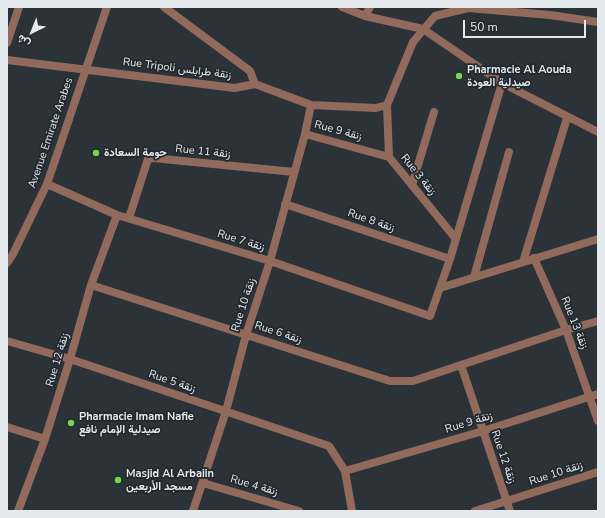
<!DOCTYPE html>
<meta charset="utf-8">
<style>
body{margin:0}
#map{position:relative;width:605px;height:518px;overflow:hidden;background:#2b3339;font-family:"Nunito Sans",Vazirmatn,sans-serif}
canvas{display:block}
.frame{position:absolute;inset:0;border:8px solid #e4e9ed;pointer-events:none}
.north{position:absolute;left:12px;top:12px;width:40px;height:40px;-webkit-text-stroke:3px #21292f;paint-order:stroke;rotate:223deg;font-size:11px;font-weight:700;line-height:16px;text-align:center;color:#e4e9ed}
.north::after{content:'';display:block;margin:auto;width:14px;height:18px;background:#e4e9ed;clip-path:polygon(50% 0,100% 100%,50% 72%,0 100%)}
.scale{position:absolute;left:463px;top:20px;width:123px;height:18px;box-sizing:border-box;border:2px solid #e4e9ed;border-top:0;padding-left:5px;font-size:12px;line-height:14px;white-space:nowrap;color:#e4e9ed;-webkit-text-stroke:3px #21292f;paint-order:stroke}
</style>
<div id="map">
<canvas width="605" height="518"></canvas>
<div class="frame"></div>
<div class="north">ش</div>
<div class="scale">50 m</div>
</div>
<script>
const ctx = document.querySelector('canvas').getContext('2d');
ctx.lineJoin = 'round';
const toPath = rows => new Path2D(rows.map(r => 'M' + r).join(''));
function trace(path, color, width, dash) { ctx.strokeStyle = color; ctx.lineWidth = width; ctx.lineCap = dash ? 'butt' : 'round'; ctx.setLineDash(dash || []); ctx.stroke(path); }
function label(font, color, halo, rows, align = 'center') {
  ctx.font = font + ' "Nunito Sans",Vazirmatn,sans-serif'; ctx.lineWidth = 3.5; ctx.setLineDash([]); ctx.textBaseline = 'middle'; ctx.strokeStyle = halo; ctx.fillStyle = color; for (const [text, x, y, turn = 0] of rows) {
    ctx.save(); ctx.translate(x, y); ctx.rotate((+turn || 0) * Math.PI / 180); ctx.textAlign = isNaN(turn) ? turn : align; if (halo) ctx.strokeText(text, 0, 0); ctx.fillText(text, 0, 0); ctx.restore();
  }
}
trace(toPath([
 [164,7,250,71,255,84],
 [342,7,365,16,423,29,502,83,598,132],
 [365,16,370,7],
 [7,43,19,7],
 [7,60,235,88,255,84,311,105,376,108,387,105],
 [305,134,389,157],
 [47,184,117,215,270,261,430,316,450,259,502,83],
 [412,185,434,112],
 [285,204,450,259],
 [129,218,148,159,153,158,294,172],
 [456,239,389,157,387,105,413,42,435,16,468,8,550,15,598,22],
 [534,258,566,330,598,421],
 [523,262,567,118],
 [7,263,13,254,47,184,107,7],
 [474,277,509,152],
 [91,285,390,381,413,381,566,330,598,321],
 [440,288,598,239],
 [7,341,70,359,329,446,345,471,352,511],
 [461,365,510,511],
 [7,427,45,439],
 [345,471,483,431,598,394],
 [203,483,299,511],
 [18,511,45,439,70,359,91,285,117,215],
 [193,511,226,411,246,335,270,261,305,134,311,105],
 [475,511,598,472]
]), '#916a5b', 8);
for (const [x, y, r, color] of [
 [459,76,4,"#7ad156"],
 [96,153,4,"#7ad156"],
 [71,423,4,"#7ad156"],
 [118,480,4,"#7ad156"]
]) { const dot = new Path2D(); dot.arc(x, y, r, 0, 2 * Math.PI); ctx.fillStyle = color; ctx.fill(dot); trace(dot, '#21292f', 1.5); }
label('11px', '#e4e9ed', '#21292f', [
 ["Rue Tripoli زنقة طرابلس",177,69,7],
 ["Rue 9 زنقة",338,131,15],
 ["Avenue Emirate Arabes",51,133,-71],
 ["Rue 11 زنقة",203,152,6],
 ["Rue 3 زنقة",418,175,51],
 ["Rue 8 زنقة",371,221,19],
 ["Rue 7 زنقة",241,241,17],
 ["Rue 10 زنقة",244,305,-72],
 ["Rue 13 زنقة",574,323,68],
 ["Rue 6 زنقة",278,333,18],
 ["Rue 12 زنقة",58,360,-73],
 ["Rue 5 زنقة",172,382,19],
 ["Rue 9 زنقة",469,423,-17],
 ["Rue 12 زنقة",503,457,71],
 ["Rue 10 زنقة",556,474,-18],
 ["Rue 4 زنقة",254,486,16]
]);
label('bold 11px', '#e4e9ed', '#21292f', [
 ["Pharmacie Al Aouda",467,70],
 ["صيدلية العودة",467,83],
 ["حومة السعادة",104,153],
 ["Pharmacie Imam Nafie",79,417],
 ["صيدلية الإمام نافع",79,430],
 ["Masjid Al Arbaiin",126,474],
 ["مسجد الأربعين",126,487]
], 'left');
</script>
